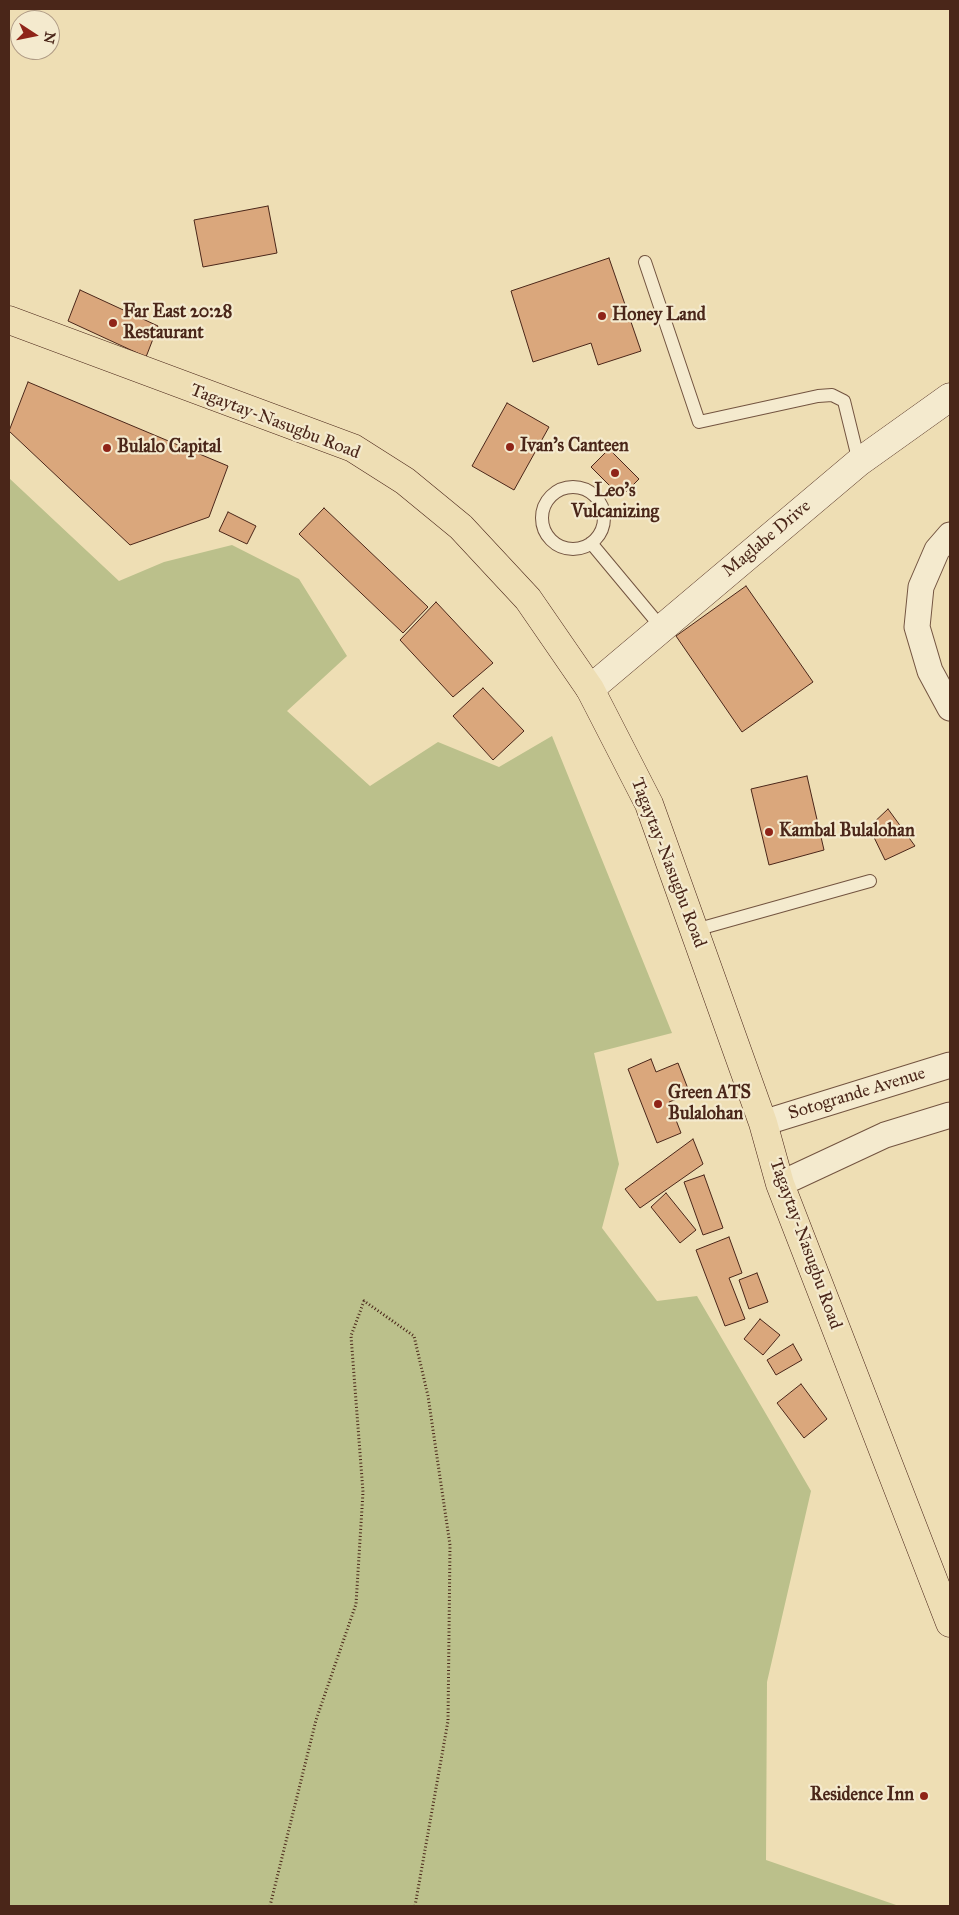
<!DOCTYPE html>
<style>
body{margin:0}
#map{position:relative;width:959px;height:1915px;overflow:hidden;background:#eedeb4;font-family:"IM FELL Great Primer",serif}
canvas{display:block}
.frame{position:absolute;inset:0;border:10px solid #4a2619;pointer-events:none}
.north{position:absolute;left:10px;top:10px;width:50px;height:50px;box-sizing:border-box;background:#f4eace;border:1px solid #b09c86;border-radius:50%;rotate:101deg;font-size:14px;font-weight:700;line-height:20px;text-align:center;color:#4a2619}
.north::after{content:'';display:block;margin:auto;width:18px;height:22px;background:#8f2418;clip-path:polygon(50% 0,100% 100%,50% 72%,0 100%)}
</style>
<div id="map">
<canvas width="959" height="1915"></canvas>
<div class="frame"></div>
<div class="north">N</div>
</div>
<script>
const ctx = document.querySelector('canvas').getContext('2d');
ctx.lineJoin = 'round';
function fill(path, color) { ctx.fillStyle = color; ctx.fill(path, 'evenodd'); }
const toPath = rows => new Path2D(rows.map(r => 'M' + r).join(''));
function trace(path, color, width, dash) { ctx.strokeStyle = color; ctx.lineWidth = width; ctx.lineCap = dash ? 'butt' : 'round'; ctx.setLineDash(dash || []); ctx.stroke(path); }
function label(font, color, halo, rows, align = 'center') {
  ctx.font = font + ' "IM FELL Great Primer",serif'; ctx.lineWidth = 4.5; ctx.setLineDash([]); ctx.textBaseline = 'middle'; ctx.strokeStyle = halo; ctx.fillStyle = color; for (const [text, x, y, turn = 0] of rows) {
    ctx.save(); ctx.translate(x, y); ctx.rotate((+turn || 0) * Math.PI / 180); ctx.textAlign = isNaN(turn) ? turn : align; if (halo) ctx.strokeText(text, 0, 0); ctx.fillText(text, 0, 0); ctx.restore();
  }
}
fill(toPath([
 [9,478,119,581,164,562,232,545,299,579,347,656,287,711,370,786,438,742,499,767,552,736,672,1033,594,1053,619,1164,602,1228,657,1301,697,1296,811,1491,767,1682,766,1860,899,1906,9,1906]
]), '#bbc08b');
const building = toPath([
 [268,206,277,253,203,267,194,220,268,206],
 [609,258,641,351,598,365,591,343,533,362,511,291,609,258],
 [80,290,158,326,146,357,68,321,80,290],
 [28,382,228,466,209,517,130,545,9,431,28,382],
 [507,403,549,427,514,490,472,466,507,403],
 [609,449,639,479,621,497,591,467,609,449],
 [324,508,428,607,403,633,299,534,324,508],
 [228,512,256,526,247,544,219,531,228,512],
 [746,586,813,682,742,732,676,636,746,586],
 [436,602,493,663,453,697,400,640,436,602],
 [483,688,524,731,493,760,453,716,483,688],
 [807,776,824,850,769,865,751,789,807,776],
 [888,809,915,846,885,860,869,827,888,809],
 [651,1059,656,1072,678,1063,690,1094,669,1102,681,1133,657,1143,628,1069,651,1059],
 [693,1139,703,1164,640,1208,625,1189,693,1139],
 [704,1175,723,1228,703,1235,684,1182,704,1175],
 [666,1193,696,1230,680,1243,651,1207,666,1193],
 [729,1237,742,1273,729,1278,745,1319,725,1326,696,1250,729,1237],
 [757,1273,768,1302,749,1309,739,1280,757,1273],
 [760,1319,780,1335,763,1355,744,1339,760,1319],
 [793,1344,802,1360,776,1375,767,1360,793,1344],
 [801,1384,827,1419,804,1438,777,1403,801,1384]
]);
fill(building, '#daa77c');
trace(building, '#4a2619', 1);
const service = toPath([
 [645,262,699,422,818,396,832,395,844,401,859,462],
 '542 518a31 31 0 1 1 62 0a31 31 0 1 1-62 0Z',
 [591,543,661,627],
 [695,930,870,881]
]);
const minor = toPath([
 [950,535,937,550,921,587,917,627,930,671,950,708],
 [763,1123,950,1065],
 [780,1184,885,1135,950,1115]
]);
const secondary = toPath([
 [590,689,859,462,950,397]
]);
const primary = toPath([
 [9,320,353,448,405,481,461,527,528,599,590,689,649,804,763,1123,780,1184,950,1623]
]);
trace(service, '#735440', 14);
trace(minor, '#735440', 27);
trace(secondary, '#4a2619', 29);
trace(primary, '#4a2619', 29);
trace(toPath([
 [270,1906,316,1720,356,1604,363,1492,351,1336,364,1301,414,1336,428,1396,450,1545,448,1721,415,1906]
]), '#4a2619', 3, [1, 2.5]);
trace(service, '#f4eace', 12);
trace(minor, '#f4eace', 25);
trace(secondary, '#f4eace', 28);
trace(primary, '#eedeb4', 28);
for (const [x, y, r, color] of [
 [602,316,5,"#8f2418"],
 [113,323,5,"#8f2418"],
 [510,447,5,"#8f2418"],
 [107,448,5,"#8f2418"],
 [615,473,5,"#8f2418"],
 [769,832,5,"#8f2418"],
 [658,1104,5,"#8f2418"],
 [924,1796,5,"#8f2418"]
]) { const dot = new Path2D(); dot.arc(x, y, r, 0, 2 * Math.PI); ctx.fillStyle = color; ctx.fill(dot); trace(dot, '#f4eace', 2); }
label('bold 18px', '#4a2619', '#f4eace', [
 ["Far East 20:28",123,313],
 ["Restaurant",123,334],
 ["Honey Land",612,316],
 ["Ivan's Canteen",520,447],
 ["Bulalo Capital",117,448],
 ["Leo's",615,492,"center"],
 ["Vulcanizing",615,513,"center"],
 ["Kambal Bulalohan",779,832],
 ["Green ATS",668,1094],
 ["Bulalohan",668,1115],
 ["Residence Inn",914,1796,"right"]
], 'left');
label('18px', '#4a2619', '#f4eace', [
 ["Tagaytay-Nasugbu Road",275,422,21],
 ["Maglabe Drive",767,539,-40],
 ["Tagaytay-Nasugbu Road",668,863,69],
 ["Sotogrande Avenue",857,1094,-17],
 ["Tagaytay-Nasugbu Road",805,1244,70]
]);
</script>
